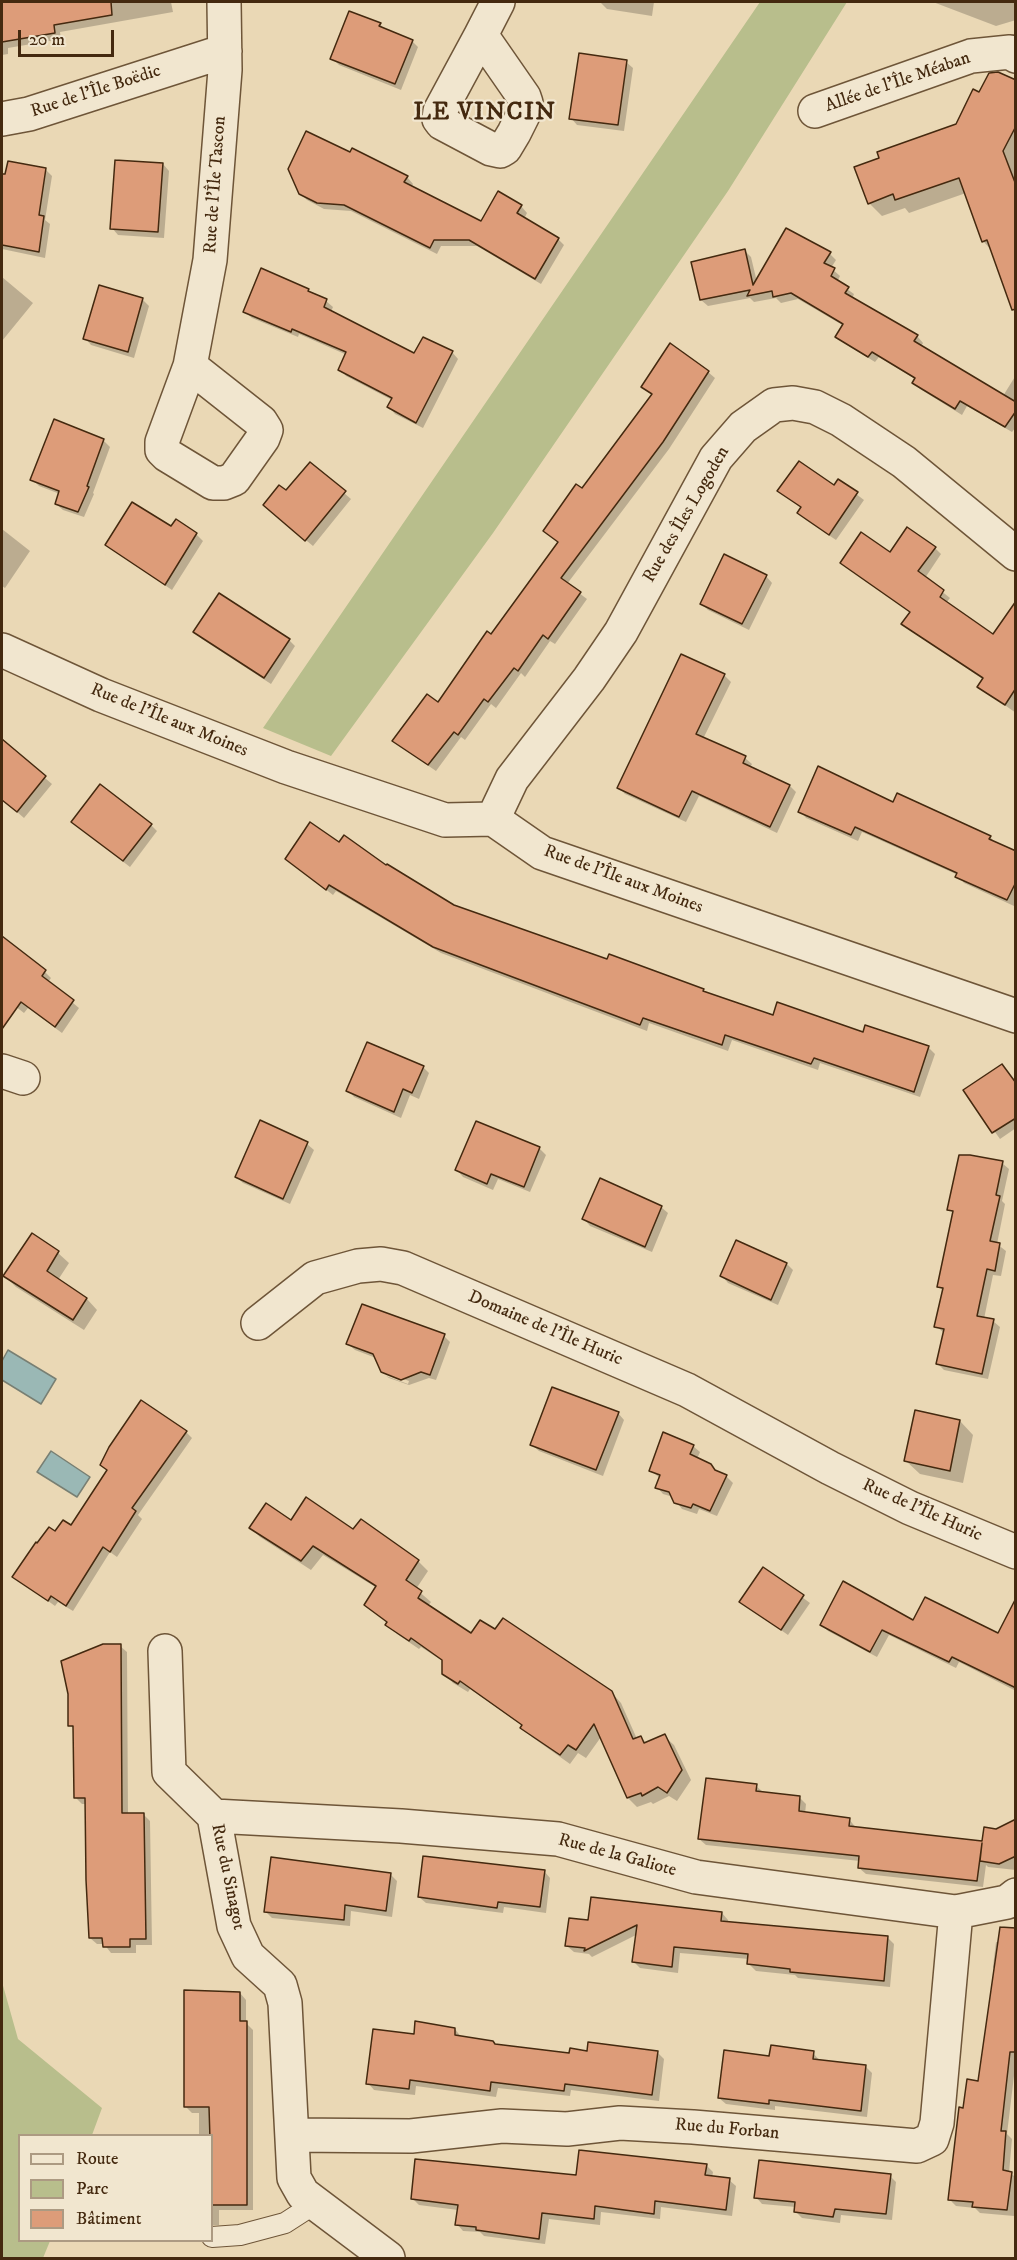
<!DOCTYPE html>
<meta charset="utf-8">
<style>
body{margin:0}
#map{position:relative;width:1017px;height:2260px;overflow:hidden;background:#ead8b5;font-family:"IM FELL DW Pica",serif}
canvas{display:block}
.frame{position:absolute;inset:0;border:3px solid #44290f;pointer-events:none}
.legend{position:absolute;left:18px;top:2134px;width:195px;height:108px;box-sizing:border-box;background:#f1e6cf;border:2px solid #ac9a82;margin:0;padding:8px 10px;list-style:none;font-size:18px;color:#44290f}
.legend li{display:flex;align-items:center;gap:12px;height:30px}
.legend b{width:30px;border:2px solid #ac9a82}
.scale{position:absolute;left:18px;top:30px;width:96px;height:27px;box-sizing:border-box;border:3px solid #44290f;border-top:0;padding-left:8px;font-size:18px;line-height:21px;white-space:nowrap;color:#44290f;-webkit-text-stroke:4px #f1e6cf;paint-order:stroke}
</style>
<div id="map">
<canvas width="1017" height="2260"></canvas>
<div class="frame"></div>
<ul class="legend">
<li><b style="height:8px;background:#f1e6cf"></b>Route</li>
<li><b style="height:16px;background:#b8be8c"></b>Parc</li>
<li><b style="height:16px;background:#dd9c79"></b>Bâtiment</li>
</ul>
<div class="scale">20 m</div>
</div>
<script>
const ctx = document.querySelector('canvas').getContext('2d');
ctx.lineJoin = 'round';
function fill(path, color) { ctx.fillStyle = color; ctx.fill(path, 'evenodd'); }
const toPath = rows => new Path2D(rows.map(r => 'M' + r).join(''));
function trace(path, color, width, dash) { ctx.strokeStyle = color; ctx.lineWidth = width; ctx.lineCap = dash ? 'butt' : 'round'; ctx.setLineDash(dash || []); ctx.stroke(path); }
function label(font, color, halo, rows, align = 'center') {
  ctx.font = font + ' "IM FELL DW Pica",serif'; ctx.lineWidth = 4.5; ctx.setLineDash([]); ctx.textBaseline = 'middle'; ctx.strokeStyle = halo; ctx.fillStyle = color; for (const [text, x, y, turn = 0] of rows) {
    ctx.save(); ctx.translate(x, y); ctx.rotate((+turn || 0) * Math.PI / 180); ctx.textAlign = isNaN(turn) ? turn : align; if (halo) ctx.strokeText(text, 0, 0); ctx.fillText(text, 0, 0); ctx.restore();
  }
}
fill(toPath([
 [760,2,847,2,728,191,493,533,331,756,263,728],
 [2,1982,18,2039,102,2108,92,2135,20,2136,20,2240,50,2241,43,2258,2,2258]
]), '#b8be8c');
const water = toPath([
 [8,1350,56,1379,41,1404,2,1380,2,1361,8,1350],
 [51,1451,90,1477,77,1497,37,1472,51,1451]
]);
fill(water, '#9ab8b5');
trace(water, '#787f73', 1.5);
fill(toPath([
 [2,2,14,2,18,8,27,4,27,2,171,2,173,12,60,32,61,39,8,48,8,54,2,55],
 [600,2,654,2,652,16,607,9],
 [933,2,1016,2,1016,20,996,26],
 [380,24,386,31,412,41,418,47,401,90,339,65,332,58],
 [626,62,633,68,624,131,577,125,571,118],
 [1016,82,1016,277,983,241,966,193,909,213,905,208,882,216,869,203,957,125,980,94],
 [9,163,46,170,52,176,45,220,50,224,45,258,2,249,2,175,6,176],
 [163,164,169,171,164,238,118,235,112,228],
 [407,177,413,184,411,188,481,223,521,206,527,213,524,219,558,239,564,245,541,284,477,246,441,246,437,254,351,211,324,209,307,200,300,193],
 [744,250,751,257,757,282,830,254,836,260,831,268,840,276,837,282,854,294,852,299,917,336,923,343,921,347,1003,396,1016,375,1016,427,1012,432,967,406,962,415,920,389,914,382,915,379,879,357,875,362,844,343,837,337,844,326,798,299,781,303,776,298,754,302,750,298,708,306,701,300],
 [2,277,33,303,2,341],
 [100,287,143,300,149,306,134,358,91,345,85,338],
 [308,290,313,295,326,301,333,307,331,312,415,355,452,352,458,359,423,428,395,414,389,407,392,400,346,376,340,369,347,355,299,334,298,337,252,318,245,312],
 [708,372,715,378,669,449,567,584,587,599,555,644,550,641,525,677,521,673,496,708,491,704,465,740,461,737,436,771,401,747,394,741,439,704,559,543,545,531,582,490,653,396,643,386],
 [103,440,110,447,93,493,94,494,84,517,63,510,56,504,60,494,39,486,32,479],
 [310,464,351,499,313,546,271,511],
 [839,481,864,500,836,540,806,520,799,513,802,509,779,491,834,487],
 [172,528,196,534,203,541,172,590,114,551,107,545],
 [2,529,30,551,5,588,2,586],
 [935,548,941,554,925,578,950,598,946,603,993,636,1016,639,1016,713,979,687,984,680,910,630,903,624,911,613,842,562],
 [766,576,772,583,749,630,708,610,701,603],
 [195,632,289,640,295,646,271,684,202,639],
 [724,675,731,682,703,739,745,758,752,764,750,768,790,786,796,792,777,833,699,796,686,822,625,794,619,788],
 [2,741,52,784,24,818,2,799],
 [894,804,990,837,997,844,1016,853,1014,906,964,883,958,875,862,832,858,841,806,818,800,811],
 [151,825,157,831,130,867,79,828],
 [339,844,386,868,453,906,608,961,703,990,707,994,774,1017,864,1034,866,1026,929,1048,935,1054,920,1097,820,1063,818,1070,732,1040,728,1051,649,1023,647,1031,441,953,336,891,333,895,287,859],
 [2,938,45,972,51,978,48,982,79,1008,62,1033,28,1008,24,1013,2,996],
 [1002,1065,1016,1082,1016,1128,1000,1139,965,1090],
 [423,1067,429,1073,419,1099,410,1095,401,1118,354,1097,348,1090],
 [307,1144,314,1150,290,1204,243,1183,236,1177],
 [539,1148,546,1155,530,1192,498,1179,493,1190,463,1177,457,1170],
 [1002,1163,1009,1169,1002,1201,1005,1204,997,1244,1006,1251,1001,1276,993,1275,984,1319,993,1321,1000,1327,988,1379,944,1370,938,1364,944,1333,936,1326,944,1291,939,1287,954,1214,949,1209],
 [661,1207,668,1213,652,1252,590,1226,584,1219],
 [33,1235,58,1253,69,1263,58,1280,87,1299,97,1310,84,1330,16,1287,5,1276],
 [787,1264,793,1270,778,1305,728,1283,722,1276],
 [444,1336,450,1342,436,1380,429,1378,409,1385,389,1378,386,1376,408,1384,409,1381,384,1372,384,1374,376,1358,355,1350,348,1344],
 [618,1413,624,1420,603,1476,539,1451,532,1445],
 [960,1421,973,1435,963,1483,920,1474,906,1461],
 [186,1432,192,1438,138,1515,142,1519,117,1557,110,1552,73,1611,58,1602,55,1606,14,1576,55,1533,71,1527,108,1471],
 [693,1446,700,1452,697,1459,726,1476,733,1483,717,1516,699,1509,697,1514,682,1509,673,1497,663,1494,657,1487,660,1478,650,1470],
 [291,1522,354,1531,418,1561,428,1571,416,1589,431,1602,428,1606,471,1636,611,1692,621,1703,637,1739,641,1737,647,1744,664,1736,674,1745,691,1780,677,1801,669,1796,653,1804,651,1802,637,1807,628,1798,601,1737,586,1758,578,1753,570,1764,532,1737,523,1726,470,1689,468,1692,453,1683,444,1673,444,1662,421,1647,419,1649,397,1634,388,1623,366,1605,377,1588,323,1555,311,1570,260,1537,251,1528],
 [764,1569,810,1603,788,1635,741,1602],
 [914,1622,1016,1639,1016,1691,959,1662,956,1668,889,1635,877,1657,828,1631,822,1625],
 [120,1646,127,1652,128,1815,144,1815,150,1821,152,1945,136,1945,136,1953,111,1953,104,1944,97,1944,90,1938,87,1804,82,1804,75,1797,75,1730,70,1725],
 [756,1786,763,1792,800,1798,806,1804,805,1814,849,1819,856,1828,984,1843,1016,1821,1016,1870,988,1867,986,1865,983,1887,866,1874,859,1868,860,1861,706,1845,699,1839],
 [544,1871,550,1878,546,1913,504,1907,503,1913,426,1903,419,1897],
 [390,1874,397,1881,392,1917,351,1911,350,1926,272,1918,265,1911],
 [722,1913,728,1920,728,1923,888,1938,894,1944,890,1987,798,1978,795,1975,756,1971,749,1964,749,1959,680,1953,678,1973,640,1968,634,1962,638,1934,592,1957,589,1954,574,1952,567,1946,589,1921],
 [1016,1936,1016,2059,1007,2134,1012,2139,1009,2173,1016,2177,1014,2216,980,2213,975,2208,956,2206,949,2199,965,2110,980,2082,995,1970,993,1967,996,1942,1004,1943],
 [240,1993,246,2000,246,2023,253,2030,253,2210,219,2210,219,2225,212,2225,212,2136,199,2136,199,2113,192,2113,185,2106],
 [455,2029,461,2037,496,2045,571,2055,588,2052,657,2052,664,2059,659,2101,571,2090,570,2096,498,2088,496,2097,416,2086,415,2095,374,2090,368,2083,415,2035],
 [813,2053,820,2061,866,2067,872,2073,867,2117,775,2106,775,2110,726,2104,719,2098,771,2058],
 [706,2165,713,2172,712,2178,729,2180,736,2186,732,2216,661,2207,660,2219,601,2212,600,2225,549,2219,545,2244,484,2236,480,2232,463,2231,457,2224,458,2210,419,2205,412,2198,578,2176],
 [890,2176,896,2182,892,2220,841,2215,840,2223,802,2218,795,2211,796,2207,762,2204,756,2197]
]), '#0003');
const building = toPath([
 [2,2,111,2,112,15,54,25,55,33,2,42,2,2],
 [349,11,381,23,379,26,413,40,395,84,330,59,349,11],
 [579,53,627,60,618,125,569,119,579,53],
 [998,72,1016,80,1016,126,1003,151,1016,185,1016,309,1012,310,987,240,982,242,959,178,895,200,893,194,868,204,854,167,879,158,877,152,956,124,973,89,979,92,989,73,998,72],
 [306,131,350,152,352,148,408,176,404,182,481,221,498,191,522,205,517,213,559,238,535,279,469,240,434,240,430,248,344,205,317,203,299,194,288,169,306,131],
 [115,160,163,163,158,232,110,229,115,160],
 [8,161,46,168,39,215,44,216,39,252,2,245,2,174,5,174,8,161],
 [786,228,831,252,824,263,835,268,831,276,849,287,845,293,918,335,914,341,1016,402,1016,411,1005,427,960,401,955,409,912,383,915,378,872,352,868,357,835,337,843,324,791,293,773,297,772,291,747,296,750,290,700,300,691,262,745,249,753,285,786,228],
 [261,268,309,289,308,291,327,299,324,307,414,353,423,337,453,351,416,423,387,407,392,398,338,370,346,352,292,329,291,332,243,312,261,268],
 [99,285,143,298,128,352,83,339,99,285],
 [670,343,709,371,663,442,561,578,581,592,548,639,543,635,518,671,514,668,488,702,484,699,458,735,454,732,428,765,392,741,427,694,438,702,487,631,491,634,558,542,543,531,576,484,582,488,652,394,641,387,670,343],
 [54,419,104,439,87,486,89,487,78,512,55,504,59,491,30,480,54,419],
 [799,461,834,485,838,479,858,492,829,535,797,513,801,507,777,491,799,461],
 [310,462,346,491,305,541,263,505,279,485,286,490,310,462],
 [132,502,171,526,176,519,197,533,165,585,105,545,132,502],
 [907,527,936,547,918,571,944,590,940,597,993,634,1016,601,1016,688,1005,705,977,687,983,678,901,624,910,612,840,563,861,532,890,552,907,527],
 [724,554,767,575,742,624,700,604,724,554],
 [219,593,290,639,264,678,193,632,219,593],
 [681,654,725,674,696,734,746,756,743,763,790,785,770,827,692,791,679,817,617,788,681,654],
 [2,739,46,776,17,812,2,800,2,739],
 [818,766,893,802,897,793,991,836,989,839,1016,851,1016,882,1007,900,955,877,957,873,855,827,851,835,798,812,818,766],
 [100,784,152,824,123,861,71,822,100,784],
 [310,822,339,842,344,835,386,865,387,864,454,905,607,959,609,954,704,989,703,991,773,1015,777,1002,863,1032,865,1025,929,1046,914,1092,814,1058,811,1064,725,1035,722,1045,643,1018,640,1025,433,947,329,885,326,890,285,859,310,822],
 [2,936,46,970,42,976,74,1000,55,1027,21,1002,2,1029,2,936],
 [367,1042,424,1066,412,1093,403,1089,394,1112,346,1091,367,1042],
 [1002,1064,1016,1083,1016,1118,992,1133,963,1090,1002,1064],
 [260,1120,308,1142,283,1199,235,1177,260,1120],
 [476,1121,540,1147,524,1187,491,1174,487,1184,455,1170,476,1121],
 [959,1155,970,1155,1003,1161,996,1195,1000,1196,990,1241,1000,1243,995,1271,987,1269,977,1316,994,1319,982,1374,936,1364,944,1329,934,1327,943,1288,937,1287,953,1211,947,1210,959,1155],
 [600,1178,662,1206,645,1247,582,1219,600,1178],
 [32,1233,59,1251,47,1271,87,1298,73,1320,3,1276,32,1233],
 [736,1240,787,1263,771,1300,720,1276,736,1240],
 [362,1304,445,1334,430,1375,421,1372,401,1380,381,1372,373,1354,346,1344,362,1304],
 [552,1387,619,1412,596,1470,530,1445,552,1387],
 [141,1400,187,1431,132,1508,136,1511,110,1552,103,1547,66,1606,51,1596,48,1601,12,1577,36,1542,37,1543,49,1527,55,1531,63,1520,71,1525,107,1470,100,1465,109,1447,141,1400],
 [915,1410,960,1420,950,1471,904,1461,915,1410],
 [663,1432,694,1445,690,1454,711,1464,715,1470,727,1475,710,1511,693,1504,691,1508,674,1503,669,1492,655,1488,660,1475,649,1471,663,1432],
 [306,1497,353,1529,361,1519,419,1560,406,1580,422,1591,418,1598,471,1633,480,1620,495,1629,503,1618,612,1691,633,1739,641,1736,644,1743,665,1734,682,1770,667,1793,658,1787,642,1796,641,1793,627,1798,594,1724,576,1750,568,1745,560,1755,520,1728,522,1725,460,1681,458,1684,442,1674,442,1660,411,1638,409,1641,385,1625,387,1622,364,1605,376,1586,313,1546,301,1561,249,1528,266,1503,291,1520,306,1497],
 [763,1567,804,1595,781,1630,739,1602,763,1567],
 [843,1581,913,1620,925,1597,998,1633,1016,1598,1016,1688,952,1657,949,1662,882,1630,870,1652,820,1625,843,1581],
 [103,1644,121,1644,122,1813,144,1813,146,1939,130,1939,130,1947,103,1947,102,1938,89,1938,86,1880,85,1798,74,1798,73,1726,68,1726,68,1694,61,1661,103,1644],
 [706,1778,757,1784,756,1791,800,1796,799,1811,850,1818,849,1826,982,1841,984,1827,996,1829,1016,1819,1016,1856,999,1864,980,1861,982,1843,977,1881,858,1868,859,1856,698,1839,706,1778],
 [423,1856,545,1870,540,1907,498,1902,497,1908,418,1897,423,1856],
 [271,1857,391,1873,386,1911,345,1905,344,1920,264,1912,271,1857],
 [591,1897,722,1912,721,1921,888,1936,884,1981,790,1972,790,1969,747,1964,748,1954,674,1947,672,1967,632,1962,637,1925,584,1951,585,1948,565,1946,569,1918,588,1920,591,1897],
 [1000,1927,1016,1928,1016,2052,1010,2052,1001,2131,1006,2131,1003,2170,1012,2172,1007,2210,972,2207,973,2202,948,2200,959,2107,963,2108,967,2079,978,2081,1000,1927],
 [184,1990,240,1992,240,2021,247,2021,247,2205,212,2205,209,2107,184,2107,184,1990],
 [415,2021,455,2028,455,2035,493,2041,495,2044,569,2053,570,2048,587,2051,588,2042,658,2051,652,2095,565,2084,564,2091,491,2082,490,2091,410,2080,409,2089,366,2084,373,2029,414,2034,415,2021],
 [771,2045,814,2051,813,2059,866,2065,861,2111,769,2100,769,2104,718,2098,724,2050,769,2056,771,2045],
 [579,2150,707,2164,705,2175,730,2178,726,2210,655,2201,654,2214,595,2206,594,2219,542,2213,539,2239,476,2230,476,2227,455,2225,458,2205,411,2199,415,2159,576,2175,579,2150],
 [759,2160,891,2174,886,2214,835,2209,833,2217,794,2212,795,2202,754,2198,759,2160]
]);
fill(building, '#dd9c79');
trace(building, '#44290f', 1.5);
const service = toPath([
 [212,2237,240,2235,285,2223,316,2203]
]);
const minor = toPath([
 [481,35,524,97,526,103,525,111,514,133,505,148,500,151,491,149,442,123,439,119,440,111,481,35],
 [481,35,498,2],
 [815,111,971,56,1010,52,1016,56],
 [2,119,29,114,225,51],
 [190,366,210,260,225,70,224,2],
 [190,366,261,422,266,430,263,438,234,479,224,483,213,483,167,455,162,450,162,442,190,366],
 [2,650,101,695,286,767,445,820,493,819,542,853,1016,1016],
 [493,819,512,779,589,679,621,632,716,458,743,427,774,405,793,403,815,407,841,420,904,462,1016,554],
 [2,1071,23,1078],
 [258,1323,315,1278,358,1266,381,1264,403,1268,687,1390,830,1468,910,1508,1016,1552],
 [165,1651,169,1772,214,1816,234,1926,248,1956,280,1985,285,2003,294,2178,303,2194,388,2258],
 [214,1816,401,1826,558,1839,696,1877,956,1912,1007,1902,1016,1895],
 [292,2135,411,2136,502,2126,567,2129,620,2123,693,2127,917,2146,932,2139,937,2123,956,1912]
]);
trace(service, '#6e5538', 22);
trace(minor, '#6e5538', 36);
trace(service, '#f1e6cf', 20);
trace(minor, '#f1e6cf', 33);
label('18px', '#44290f', '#f1e6cf', [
 ["Allée de l'Île Méaban",898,83,-19],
 ["Rue de l'Île Boëdic",96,92,-18],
 ["Rue de l'Île Tascon",216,185,-86],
 ["Rue des Îles Logoden",687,515,-60],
 ["Rue de l'Île aux Moines",169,721,22],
 ["Rue de l'Île aux Moines",623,880,20],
 ["Domaine de l'Île Huric",545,1329,23],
 ["Rue de l'Île Huric",922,1511,24],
 ["Rue de la Galiote",617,1856,15],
 ["Rue du Sinagot",227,1877,78],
 ["Rue du Forban",727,2130,5]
]);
ctx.letterSpacing = '1.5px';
label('bold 24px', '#44290f', '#f1e6cf', [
 ["LE VINCIN",485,114]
]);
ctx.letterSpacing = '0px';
</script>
